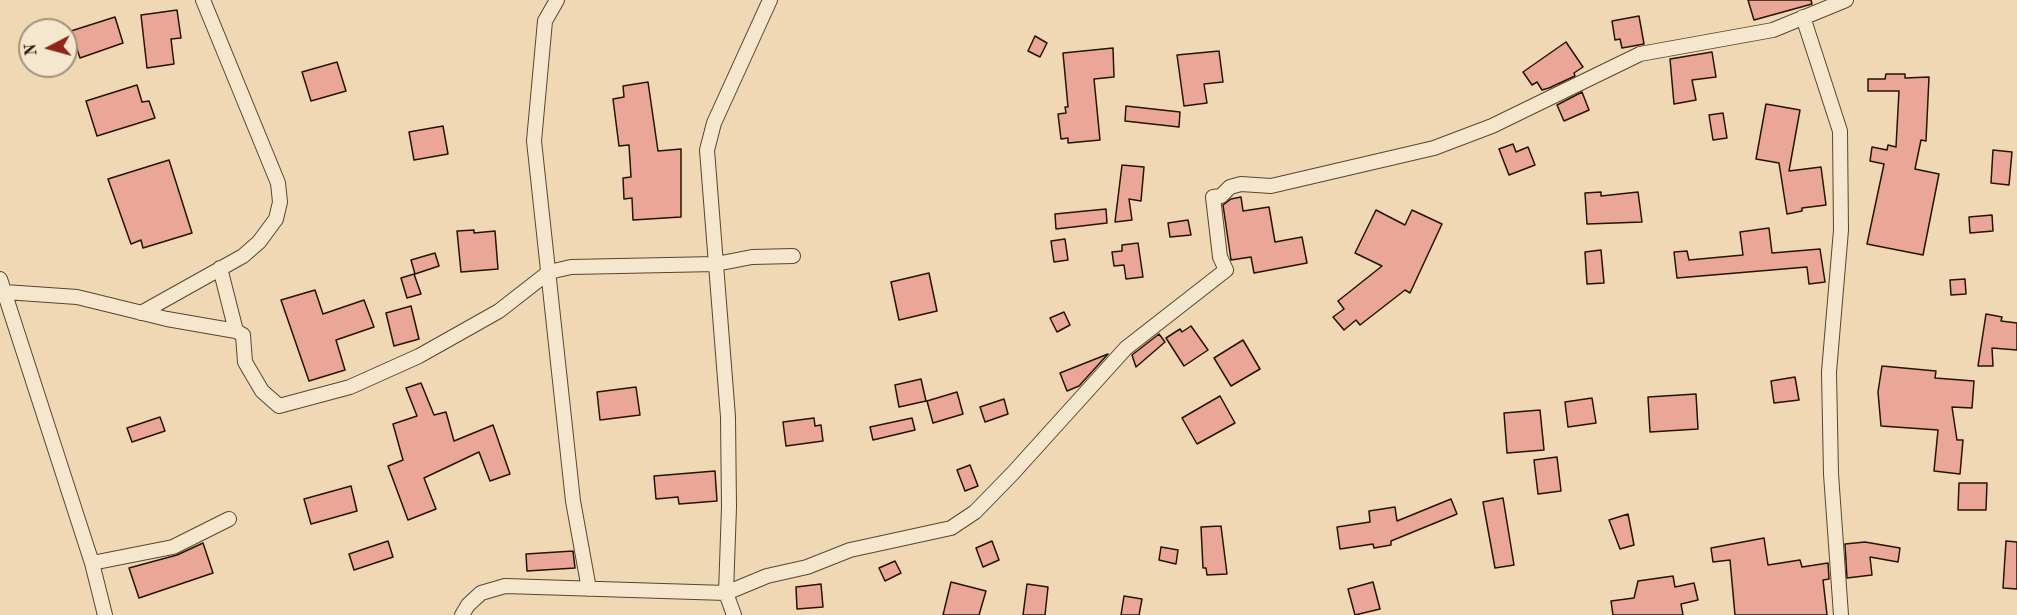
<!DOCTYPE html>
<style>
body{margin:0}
#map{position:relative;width:2017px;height:615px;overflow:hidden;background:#f0d8b4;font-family:"Old Standard TT",serif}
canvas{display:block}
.north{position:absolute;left:18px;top:18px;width:60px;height:60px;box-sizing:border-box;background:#f5e6ce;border:2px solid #a2927c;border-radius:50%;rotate:264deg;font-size:16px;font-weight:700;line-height:24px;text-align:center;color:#251401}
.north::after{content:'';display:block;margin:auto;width:21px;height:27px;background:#8f2418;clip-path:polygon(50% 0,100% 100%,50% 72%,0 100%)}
</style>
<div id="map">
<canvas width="2017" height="615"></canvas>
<div class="north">N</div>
</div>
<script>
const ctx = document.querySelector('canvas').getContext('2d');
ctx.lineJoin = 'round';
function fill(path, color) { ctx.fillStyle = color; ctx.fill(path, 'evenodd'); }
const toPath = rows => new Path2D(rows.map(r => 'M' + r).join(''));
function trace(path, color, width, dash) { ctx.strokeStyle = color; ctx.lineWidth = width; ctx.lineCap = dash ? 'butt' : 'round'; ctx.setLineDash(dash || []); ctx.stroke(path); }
const building = toPath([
 [1748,0,1811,0,1812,4,1754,20,1748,0],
 [177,10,181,38,171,39,174,64,147,68,141,15,177,10],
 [1639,16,1644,44,1622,48,1620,39,1615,40,1612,21,1639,16],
 [115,17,123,43,80,58,71,31,115,17],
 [1035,36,1047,43,1040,57,1028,51,1035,36],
 [1566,42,1583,67,1574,73,1575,76,1549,88,1542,90,1537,82,1532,85,1523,72,1566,42],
 [1113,48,1114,77,1094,79,1100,140,1068,143,1068,138,1061,139,1058,114,1066,113,1065,107,1068,107,1063,53,1113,48],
 [1219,51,1223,82,1204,84,1207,103,1184,106,1177,55,1219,51],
 [1712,52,1716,77,1692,80,1696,100,1674,104,1670,59,1712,52],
 [337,62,346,91,311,101,302,72,337,62],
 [1886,74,1905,74,1905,78,1929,77,1926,141,1921,140,1915,169,1939,174,1923,255,1867,244,1884,164,1870,161,1872,147,1887,150,1888,145,1896,147,1899,91,1868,91,1868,79,1885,79,1886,74],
 [648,82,658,151,681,149,681,217,633,220,632,198,624,199,623,178,631,177,629,145,619,146,613,99,624,97,623,86,648,82],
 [137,85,142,102,149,101,155,118,97,136,86,101,137,85],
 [1582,92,1589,110,1564,121,1557,105,1582,92],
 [1766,104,1800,110,1789,171,1821,167,1826,205,1802,208,1802,211,1787,214,1779,163,1756,159,1766,104],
 [1126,106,1180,112,1179,127,1125,121,1126,106],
 [1723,113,1727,138,1713,140,1709,115,1723,113],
 [443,126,448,154,414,160,409,132,443,126],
 [1513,144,1516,152,1528,147,1535,165,1509,175,1499,149,1513,144],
 [1993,150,2012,152,2009,185,1991,183,1993,150],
 [169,160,192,233,143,248,141,240,131,244,108,179,169,160],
 [1122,165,1144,167,1141,201,1129,199,1132,220,1115,222,1122,165],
 [1601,192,1601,196,1638,192,1642,222,1587,224,1585,193,1601,192],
 [1241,197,1243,211,1269,207,1275,242,1302,237,1307,263,1254,273,1251,257,1231,260,1223,205,1231,199,1241,197],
 [1106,209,1107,223,1056,229,1055,214,1106,209],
 [1376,210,1405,225,1412,210,1442,224,1410,293,1405,290,1360,325,1356,320,1344,330,1333,317,1344,309,1338,301,1382,266,1355,253,1376,210],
 [1992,215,1993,231,1970,233,1969,217,1992,215],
 [1188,220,1191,235,1170,237,1168,223,1188,220],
 [1769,228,1772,253,1820,249,1825,282,1809,284,1807,267,1677,278,1674,252,1687,251,1689,260,1743,255,1740,232,1769,228],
 [474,230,474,233,495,231,498,269,461,272,457,231,474,230],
 [1065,239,1068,260,1054,262,1051,241,1065,239],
 [1138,243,1143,277,1126,279,1124,265,1114,266,1112,252,1122,251,1122,245,1138,243],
 [1601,250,1604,283,1587,284,1585,252,1601,250],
 [435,253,439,266,415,274,411,260,435,253],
 [929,273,937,311,899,320,891,282,929,273],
 [414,274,421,294,407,298,401,278,414,274],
 [1965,279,1966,294,1951,295,1950,280,1965,279],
 [315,290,323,314,364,300,374,327,336,340,345,370,309,381,281,300,315,290],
 [411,306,419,339,394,346,386,313,411,306],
 [1064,312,1070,325,1057,332,1050,318,1064,312],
 [1986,314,2002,317,2001,321,2017,323,2017,350,1992,348,1993,366,1978,366,1986,314],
 [1191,326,1208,350,1184,366,1166,338,1180,329,1182,332,1191,326],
 [1159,334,1165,342,1136,367,1132,355,1159,334],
 [1243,340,1260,369,1231,386,1214,358,1243,340],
 [1108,354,1079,386,1067,391,1060,373,1108,354],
 [1882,366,1936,371,1935,378,1974,381,1972,408,1952,407,1957,440,1963,440,1960,474,1934,471,1938,430,1881,426,1878,392,1882,366],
 [1795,377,1799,400,1774,403,1771,381,1795,377],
 [921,379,926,401,899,407,895,385,921,379],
 [421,383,434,415,446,412,454,441,493,425,510,474,490,481,479,452,424,478,436,509,408,520,388,466,403,460,393,424,417,416,406,388,421,383],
 [636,387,640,415,600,420,597,392,636,387],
 [957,392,963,414,933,423,927,401,957,392],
 [1696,394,1698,429,1650,432,1648,397,1696,394],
 [1220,396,1235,423,1197,444,1182,418,1220,396],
 [1592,398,1596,423,1568,427,1565,402,1592,398],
 [1004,399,1008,414,985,422,980,407,1004,399],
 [1540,410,1544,450,1507,453,1504,413,1540,410],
 [160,417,165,431,132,442,127,428,160,417],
 [814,418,815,426,821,425,823,441,786,446,783,422,814,418],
 [912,418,915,430,873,440,870,427,912,418],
 [1557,457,1561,491,1538,494,1534,460,1557,457],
 [970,465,978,486,965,491,957,470,970,465],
 [715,471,717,501,679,504,678,497,656,499,654,476,715,471],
 [1959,483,1987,483,1986,510,1958,510,1959,483],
 [351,486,357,511,311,524,304,499,351,486],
 [1503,498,1514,565,1495,568,1483,502,1503,498],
 [1451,499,1457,514,1391,541,1391,545,1374,548,1373,544,1340,549,1337,527,1370,522,1369,511,1395,507,1397,521,1451,499],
 [1628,514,1634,545,1620,549,1609,520,1628,514],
 [1221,526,1227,574,1207,575,1206,568,1203,568,1201,527,1221,526],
 [1764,538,1768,565,1800,560,1802,567,1828,563,1829,579,1823,580,1827,615,1735,615,1730,560,1713,562,1711,548,1764,538],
 [388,541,393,557,354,570,349,554,388,541],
 [992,541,999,560,983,567,976,548,992,541],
 [2006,541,2017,542,2017,589,2003,588,2006,541],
 [1865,542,1900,548,1898,562,1870,557,1872,575,1847,578,1845,544,1865,542],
 [203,543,213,573,139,598,129,568,177,555,203,543],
 [1161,547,1178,550,1176,564,1159,560,1161,547],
 [573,551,575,568,527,571,526,554,573,551],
 [895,561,901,573,885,581,879,568,895,561],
 [1673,576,1675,587,1694,583,1698,600,1681,604,1683,615,1613,615,1611,601,1634,598,1638,581,1673,576],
 [951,582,986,591,979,615,943,615,951,582],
 [1373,582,1380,609,1355,615,1348,589,1373,582],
 [821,584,823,607,797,609,796,587,821,584],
 [1027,584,1048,587,1045,615,1023,615,1027,584],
 [1124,596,1142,599,1139,615,1121,615,1124,596]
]);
fill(building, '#eaa798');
trace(building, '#251401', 1.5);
const street = toPath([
 [557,0,545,21,534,141,573,501,589,589],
 [1803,17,1840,131,1841,230,1829,372,1831,474,1841,615],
 [220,268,236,331],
 [0,279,92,563,105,615],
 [5,292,77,297,167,319,236,331,243,335,245,362,262,391,279,406,350,387,419,356,499,311,549,272,571,267,716,264,752,257,793,256],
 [141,313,243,256,259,242,276,219,280,202,278,183,203,0],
 [92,563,173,547,229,519],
 [462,615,468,605,481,593,505,586,726,593,767,576,807,567,850,550,951,528,975,512,1013,473,1126,348,1226,270,1220,257,1213,197,1221,196,1230,187,1241,184,1271,186,1434,148,1492,126,1640,54,1773,30,1846,0],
 [734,615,726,593,729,507,728,417,707,150,714,123,770,0]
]);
trace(street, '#58452e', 16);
trace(street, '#f5e6ce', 14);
</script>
